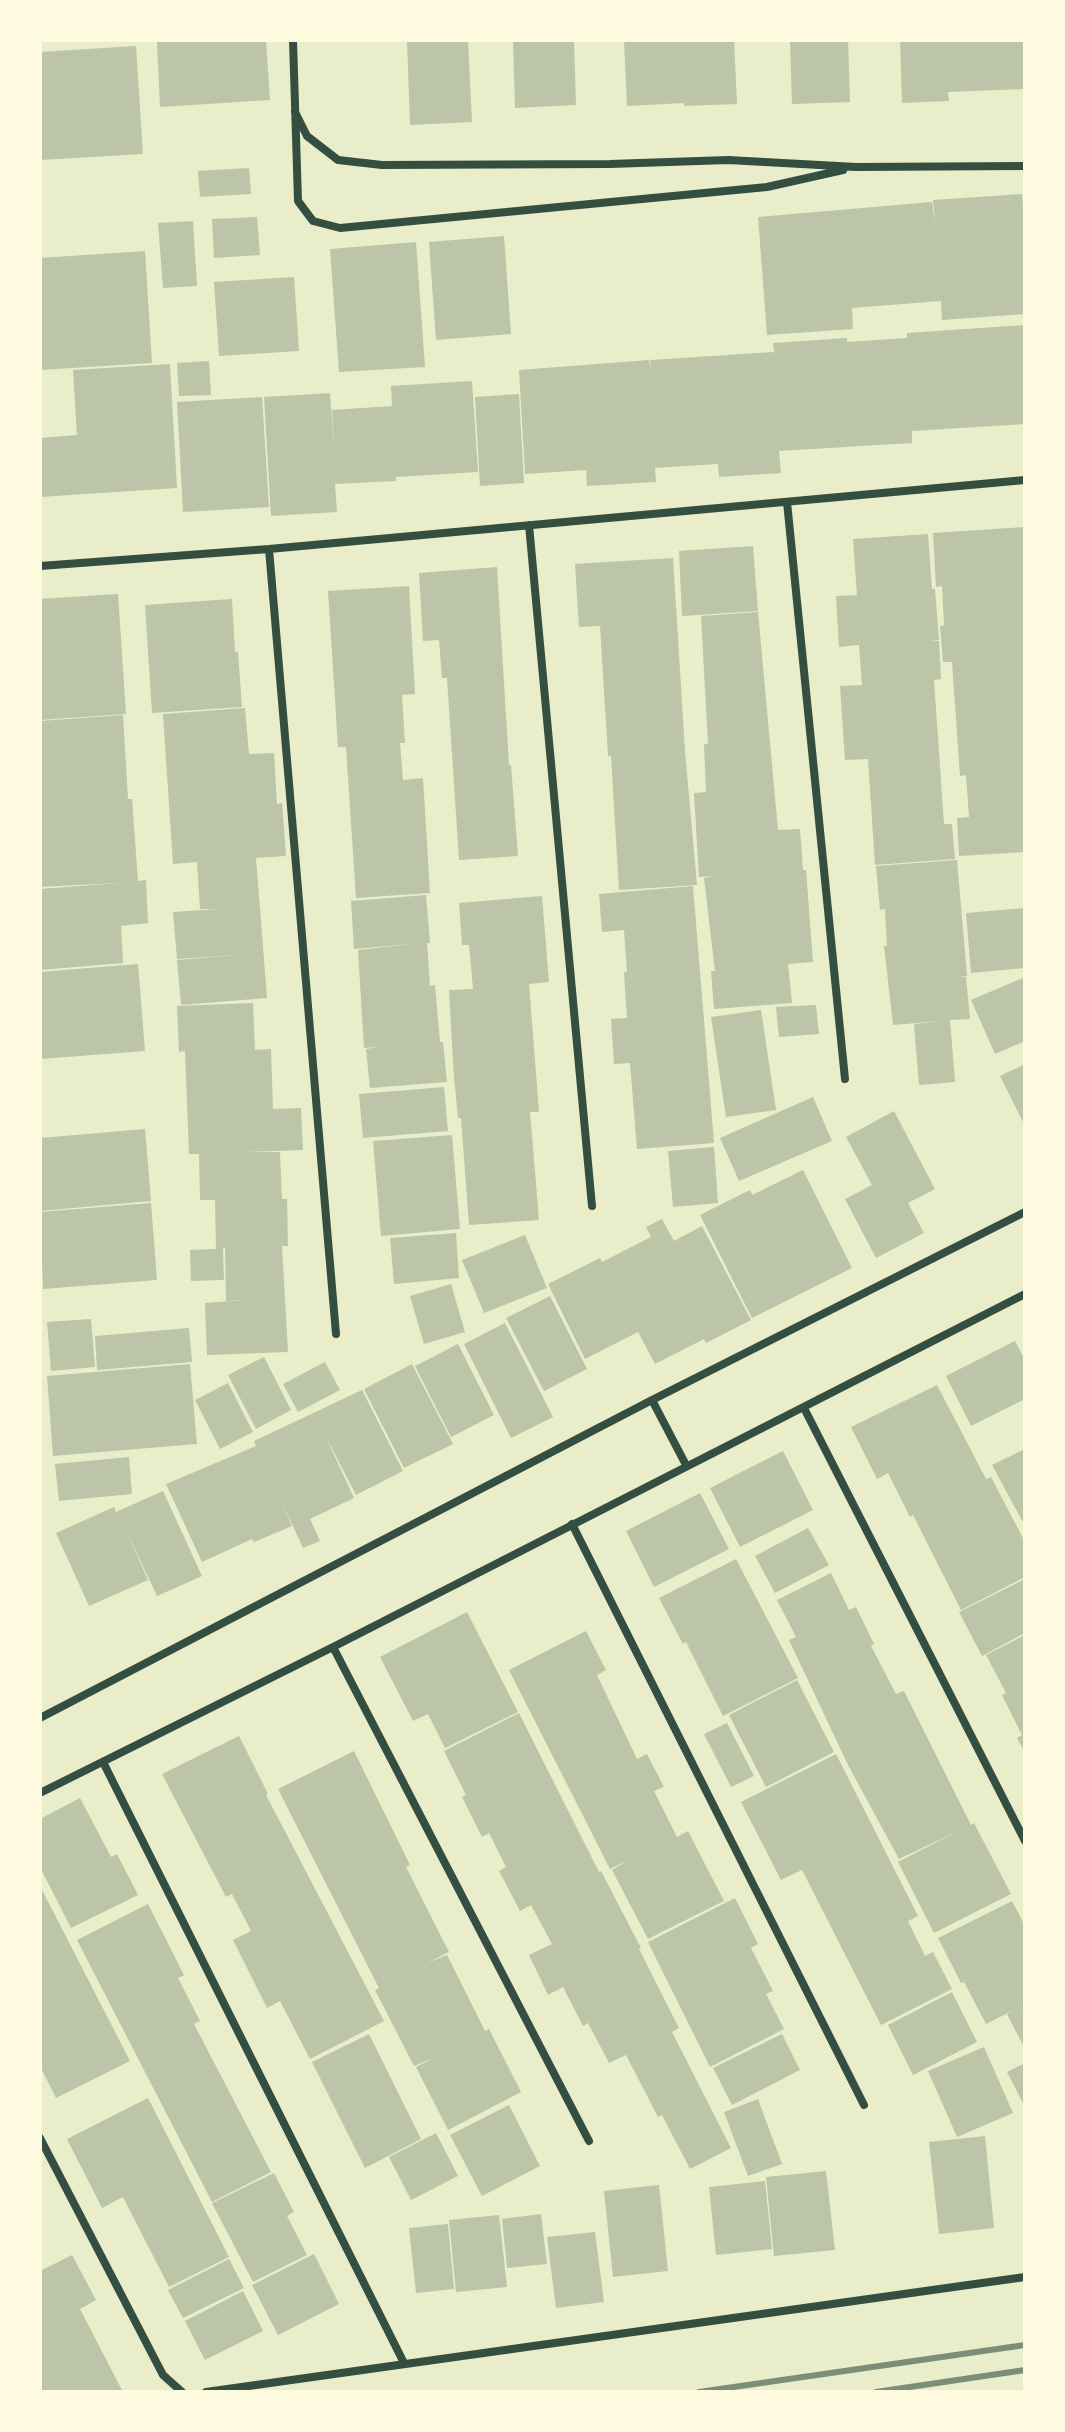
<!DOCTYPE html>
<style>
body{margin:0}
#map{position:relative;width:1065px;height:2432px;overflow:hidden;background:#e9edc9;font-family:Roboto,sans-serif}
canvas{display:block}
.frame{position:absolute;inset:0;border:42px solid #fefae0;pointer-events:none}
</style>
<div id="map">
<canvas width="1065" height="2432"></canvas>
<div class="frame"></div>
</div>
<script>
const ctx = document.querySelector('canvas').getContext('2d');
ctx.lineJoin = 'round';
function fill(path, color) { ctx.fillStyle = color; ctx.fill(path, 'evenodd'); }
const toPath = rows => new Path2D(rows.map(r => 'M' + r).join(''));
function trace(path, color, width, dash) { ctx.strokeStyle = color; ctx.lineWidth = width; ctx.lineCap = dash ? 'butt' : 'round'; ctx.setLineDash(dash || []); ctx.stroke(path); }
fill(toPath([
 [191,40,266,40,270,100,160,107,157,42],
 [407,40,468,40,472,122,410,125],
 [513,40,574,40,576,105,515,108],
 [624,40,734,40,737,104,684,106,684,103,627,106],
 [790,40,848,40,850,102,792,104],
 [900,40,1025,40,1025,89,948,92,949,101,902,103],
 [136,46,143,154,40,160,40,52],
 [249,168,251,194,200,197,198,171],
 [1022,194,1025,229,1025,314,942,320,941,301,852,308,853,329,767,335,758,217,932,202,935,223,933,200],
 [257,217,260,255,214,258,212,219],
 [193,221,197,286,163,288,158,223],
 [504,236,511,334,436,340,429,242],
 [416,242,425,367,339,372,330,249],
 [145,251,152,363,40,370,40,258],
 [294,277,299,351,219,356,214,282],
 [1025,325,1025,424,912,431,912,443,779,451,781,473,719,477,718,464,655,468,656,482,587,486,586,470,525,474,519,370,649,360,651,372,650,360,774,352,773,343,847,338,847,342,907,338,907,333],
 [209,361,211,395,179,396,177,363],
 [170,364,177,488,40,497,40,438,77,435,73,370],
 [472,381,478,472,396,477,396,481,335,484,337,512,271,516,264,397,330,393,334,448,332,410,392,406,391,386],
 [519,394,524,483,480,486,475,397],
 [262,397,269,507,183,512,177,402],
 [1025,527,1025,852,959,856,957,818,969,817,966,775,960,776,952,662,943,662,940,626,944,625,942,586,936,587,933,533],
 [928,534,932,589,935,589,939,640,930,641,939,641,941,679,934,680,944,824,952,824,955,859,875,865,868,759,845,760,840,686,862,685,859,645,839,647,836,596,857,595,853,539],
 [753,546,758,611,682,616,679,551],
 [673,558,685,751,697,885,619,890,611,756,608,756,600,626,579,627,575,564],
 [497,567,509,765,511,765,518,856,459,860,447,678,442,678,439,640,423,641,419,573],
 [409,586,415,694,402,695,405,743,400,743,403,780,423,778,430,893,356,898,346,747,338,747,328,591],
 [118,594,126,714,40,720,40,599],
 [232,599,235,652,238,652,242,707,152,713,145,605],
 [758,612,778,830,800,829,803,870,806,870,813,962,788,964,792,1003,714,1009,711,971,715,971,704,878,713,876,699,877,694,793,706,792,704,744,708,744,701,616],
 [245,708,249,754,274,753,277,804,282,803,286,856,256,858,267,998,181,1005,177,960,236,955,177,959,173,912,218,909,200,909,197,862,173,864,163,714],
 [123,715,128,799,132,799,138,881,146,880,148,923,121,926,123,963,40,970,40,889,119,883,40,887,40,721],
 [957,860,967,976,958,977,966,977,970,1019,950,1020,955,1082,919,1085,914,1024,941,1021,893,1025,884,946,887,946,885,909,880,910,876,866],
 [693,886,714,1143,637,1149,630,1063,614,1064,611,1019,627,1018,624,972,627,972,624,930,602,932,599,894],
 [426,895,430,943,427,943,430,986,435,985,440,1042,443,1042,447,1082,370,1088,366,1049,378,1047,364,1048,358,950,411,944,354,949,351,901],
 [542,896,549,982,529,984,539,1112,530,1112,539,1220,469,1225,461,1118,458,1118,454,1077,449,990,473,989,469,945,462,945,459,903],
 [1025,908,1025,968,971,973,966,913],
 [138,964,145,1051,40,1059,40,972],
 [1025,977,1025,1041,995,1054,971,1000],
 [253,1003,255,1050,271,1049,273,1109,301,1108,303,1150,247,1152,280,1152,282,1199,287,1199,288,1246,282,1246,288,1352,207,1355,205,1303,244,1300,226,1301,225,1248,223,1248,224,1280,191,1281,190,1250,216,1249,215,1200,200,1200,199,1154,189,1154,185,1051,179,1052,177,1006],
 [816,1005,819,1034,779,1037,776,1007],
 [761,1010,776,1110,726,1117,711,1017],
 [1025,1064,1025,1126,1000,1076],
 [444,1087,448,1131,363,1138,359,1094],
 [813,1097,832,1141,739,1181,720,1138],
 [894,1111,935,1189,908,1203,924,1233,876,1258,845,1199,872,1185,846,1137],
 [145,1129,151,1201,40,1211,40,1138],
 [452,1135,460,1229,381,1236,373,1141],
 [714,1147,718,1203,673,1207,668,1151],
 [803,1170,852,1268,752,1318,700,1215,750,1190,752,1195],
 [151,1203,157,1280,43,1289,40,1212],
 [662,1219,674,1241,702,1226,751,1320,706,1343,704,1339,655,1364,638,1332,585,1359,548,1284,600,1258,602,1262,651,1237,646,1227],
 [456,1233,459,1278,394,1284,390,1238],
 [525,1235,547,1288,484,1313,462,1260],
 [451,1284,465,1332,424,1344,410,1296],
 [550,1296,587,1369,544,1391,506,1318],
 [91,1319,95,1367,51,1371,47,1322],
 [505,1323,553,1417,511,1438,464,1344],
 [189,1328,192,1362,97,1370,95,1336],
 [1015,1341,1025,1360,1025,1399,971,1426,946,1376],
 [458,1344,494,1415,451,1437,415,1366],
 [264,1357,291,1410,256,1429,228,1375],
 [325,1362,340,1390,298,1412,283,1384],
 [190,1364,197,1444,53,1456,47,1376],
 [412,1364,453,1444,404,1468,364,1389],
 [228,1383,253,1432,220,1449,195,1400],
 [937,1385,986,1479,991,1477,1025,1542,1025,1577,961,1610,913,1515,910,1517,888,1473,877,1479,851,1427],
 [362,1390,403,1471,356,1495,325,1435,354,1498,310,1519,320,1541,303,1548,282,1502,292,1526,254,1542,252,1539,202,1562,166,1484,256,1446,254,1441],
 [1025,1449,1025,1526,992,1465],
 [783,1451,813,1510,740,1547,710,1488],
 [129,1457,132,1494,59,1501,55,1464],
 [163,1491,202,1576,157,1596,125,1528,148,1580,89,1606,56,1533,114,1507,116,1512],
 [700,1493,729,1549,654,1587,626,1531],
 [808,1528,829,1565,775,1593,755,1556],
 [736,1559,798,1678,723,1716,686,1642,683,1644,659,1598],
 [831,1573,849,1610,856,1607,874,1644,871,1646,896,1694,904,1691,971,1825,974,1823,1011,1894,934,1933,898,1862,960,1830,899,1859,848,1765,789,1640,796,1637,777,1600],
 [1025,1579,1025,1633,982,1656,959,1612],
 [467,1612,518,1712,445,1748,428,1714,413,1721,380,1657],
 [586,1631,606,1670,597,1675,637,1759,647,1754,664,1787,654,1791,677,1837,688,1831,724,1901,648,1939,612,1870,628,1860,610,1869,509,1670],
 [1025,1635,1025,1753,1017,1738,1022,1735,1002,1695,1006,1693,986,1655],
 [797,1680,834,1752,766,1787,729,1715],
 [519,1713,599,1872,601,1871,641,1948,639,1949,679,2028,672,2032,731,2148,690,2169,662,2115,658,2117,626,2055,609,2063,588,2023,583,2026,563,1987,548,1995,529,1955,552,1944,531,1905,520,1911,499,1871,506,1867,489,1833,482,1837,462,1797,466,1795,444,1751],
 [727,1723,754,1776,731,1787,704,1734],
 [239,1736,268,1794,266,1795,384,2021,310,2059,280,2001,267,2008,233,1940,251,1931,232,1894,226,1897,162,1774],
 [354,1751,410,1865,406,1867,449,1952,427,1963,447,1955,485,2031,489,2029,521,2092,448,2130,416,2067,433,2058,414,2066,375,1990,379,1988,278,1789],
 [836,1754,918,1916,908,1921,925,1956,933,1952,952,1989,881,2025,802,1870,781,1880,741,1802],
 [80,1798,111,1857,117,1854,138,1895,71,1928,40,1867,40,1819],
 [40,1886,130,2061,56,2098,40,2066,42,2049,40,2045],
 [735,1898,758,1944,751,1948,773,1991,766,1994,784,2029,710,2067,648,1942],
 [1012,1901,1025,1926,1025,2049,1007,2014,1022,2006,986,2024,964,1982,961,1983,938,1938],
 [148,1904,184,1975,178,1978,200,2021,194,2024,271,2172,212,2202,77,1940],
 [952,1992,977,2042,913,2075,888,2025],
 [369,2034,421,2139,365,2168,312,2062],
 [782,2034,800,2070,732,2105,713,2068],
 [984,2047,1013,2113,957,2137,928,2071],
 [1025,2063,1025,2107,1007,2072],
 [148,2098,229,2257,169,2287,123,2197,102,2208,67,2139],
 [758,2099,782,2164,748,2176,724,2112],
 [509,2105,540,2166,482,2196,450,2135],
 [436,2133,458,2176,411,2200,389,2157],
 [985,2136,994,2228,939,2234,929,2142],
 [826,2171,835,2250,774,2256,766,2177],
 [274,2173,294,2212,287,2216,307,2255,253,2282,212,2203],
 [765,2181,772,2249,716,2255,709,2187],
 [659,2185,668,2271,613,2277,604,2191],
 [541,2214,547,2264,507,2268,502,2219],
 [499,2215,507,2287,456,2292,449,2220],
 [448,2224,454,2289,416,2293,409,2228],
 [595,2232,604,2302,556,2308,547,2237],
 [314,2254,339,2304,278,2335,252,2285],
 [72,2255,96,2300,80,2309,123,2392,40,2392,40,2271],
 [229,2259,244,2288,183,2318,168,2290],
 [243,2291,263,2331,205,2360,185,2321]
]), '#bcc5a7');
trace(toPath([
 [293,40,298,201,313,221,340,228,767,187,843,170],
 [295,112,307,136,338,160,382,165,610,164,728,160,856,167,1025,166],
 [787,502,845,1079],
 [529,525,592,1206],
 [269,549,336,1334],
 [40,566,269,549,1025,480],
 [652,1400,686,1465],
 [804,1408,1025,1841],
 [572,1524,864,2105],
 [333,1647,589,2141],
 [40,1718,652,1400,1025,1212],
 [103,1762,404,2363],
 [40,1793,333,1647,1025,1294],
 [40,2138,163,2375,182,2392],
 [206,2392,1025,2277]
]), '#344e41', 8);
trace(toPath([
 [699,2392,1025,2345],
 [876,2392,1025,2370]
]), '#7c8e77', 6);
</script>
